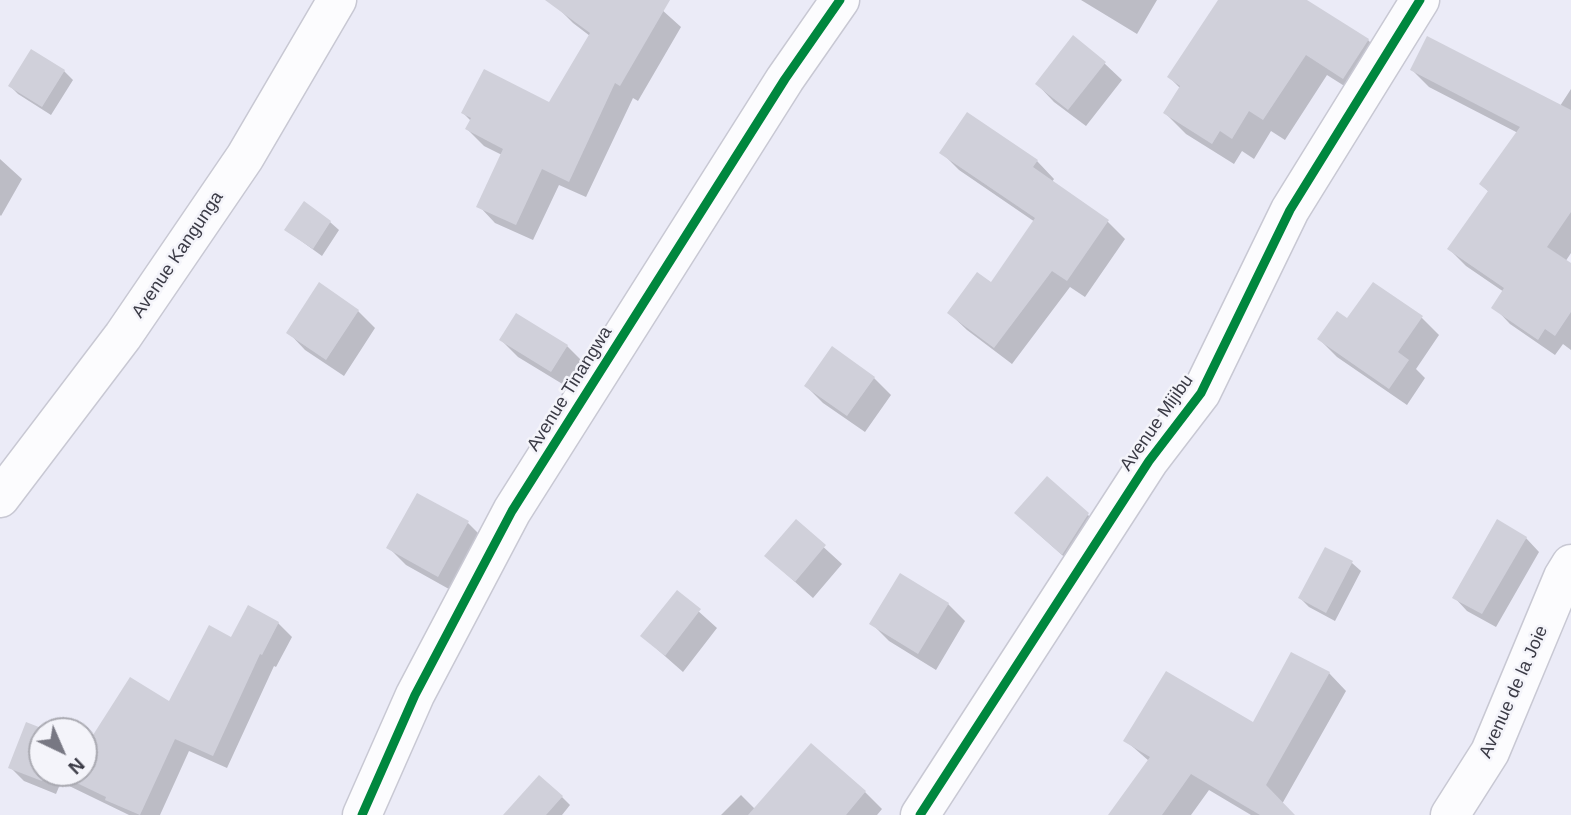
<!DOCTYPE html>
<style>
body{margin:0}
#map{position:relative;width:1571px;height:815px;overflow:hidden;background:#ebebf7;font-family:Helvetica,sans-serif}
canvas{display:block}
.north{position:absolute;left:28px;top:717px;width:70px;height:70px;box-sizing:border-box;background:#f4f4fa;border:2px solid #aaaab2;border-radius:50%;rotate:136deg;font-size:19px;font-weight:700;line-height:28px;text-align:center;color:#3a3a45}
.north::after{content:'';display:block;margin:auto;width:24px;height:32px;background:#787883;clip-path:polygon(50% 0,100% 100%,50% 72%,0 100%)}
</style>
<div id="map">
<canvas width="1571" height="815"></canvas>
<div class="north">N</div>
</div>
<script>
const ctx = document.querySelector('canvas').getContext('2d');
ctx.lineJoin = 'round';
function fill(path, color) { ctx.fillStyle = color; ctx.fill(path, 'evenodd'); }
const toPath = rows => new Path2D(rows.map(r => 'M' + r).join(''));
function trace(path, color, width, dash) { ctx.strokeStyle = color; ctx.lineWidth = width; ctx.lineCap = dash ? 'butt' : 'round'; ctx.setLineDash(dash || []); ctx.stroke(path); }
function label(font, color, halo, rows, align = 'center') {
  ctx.font = font + ' Helvetica,sans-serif'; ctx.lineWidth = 5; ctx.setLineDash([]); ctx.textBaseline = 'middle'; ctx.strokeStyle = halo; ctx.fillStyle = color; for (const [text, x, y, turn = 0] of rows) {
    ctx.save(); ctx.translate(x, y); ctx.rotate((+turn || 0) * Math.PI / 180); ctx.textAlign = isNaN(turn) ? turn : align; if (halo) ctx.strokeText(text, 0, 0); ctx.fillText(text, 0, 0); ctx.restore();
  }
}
fill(toPath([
 [561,0,651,0,681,27,638,101,633,98,586,197,559,185,533,240,495,223,479,206,502,155,484,146,467,129,471,121,463,113,550,104,590,36,573,23,556,6],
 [1081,0,1157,0,1137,34],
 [1219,0,1299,0,1368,40,1389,62,1365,99,1327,75,1285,140,1271,131,1254,159,1242,151,1234,164,1186,134,1165,113,1181,89,1169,77],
 [31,51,64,71,73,80,51,115,18,94,10,86],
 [1104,63,1122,80,1086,126,1054,102,1037,84],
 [1412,70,1560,106,1571,89,1571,253,1565,262,1571,266,1571,350,1563,344,1555,355,1510,324,1494,307,1504,292,1466,266,1449,249,1489,192,1481,184,1518,133,1429,87],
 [942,153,1037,161,1054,179,1052,182,1108,222,1125,239,1085,297,1070,287,1012,364,967,330,949,313,992,285,1035,222,959,170],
 [0,159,22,179,1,216,0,215],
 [330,222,339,230,322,256,286,230],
 [358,311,375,328,344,376,305,350,288,332],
 [1422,318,1439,335,1416,369,1425,378,1407,405,1337,357,1319,339,1348,320],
 [501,340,567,346,584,363,569,388,518,357],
 [874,378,891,395,865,432,823,403,806,386],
 [1088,515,1105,532,1080,571,1034,530],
 [796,522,842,564,813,598,766,556],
 [468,523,485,540,456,593,406,565,389,548],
 [1526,538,1539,552,1496,627,1467,611,1454,597],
 [1326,549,1352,563,1361,571,1335,621,1309,607,1300,598],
 [677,592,717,628,683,672,642,636],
 [948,604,965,621,936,670,889,641,872,624],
 [278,623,292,637,276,667,274,666,227,768,189,751,160,815,129,815,61,782,56,794,24,781,10,767,27,724,44,731,42,731,42,773,84,773,84,747,87,748,169,704,231,640],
 [1329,673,1346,691,1282,804,1293,815,1251,815,1209,790,1191,815,1111,815,1149,761,1126,741,1253,724],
 [865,792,882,809,877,815,721,815,741,795,755,809],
 [562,797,570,805,562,815,515,815]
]), '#0003');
fill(toPath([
 [545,0,670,0,620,86,615,83,569,182,542,169,516,225,476,207,503,149,465,129,471,118,461,113,484,69,549,102,590,33],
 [1218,0,1307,0,1369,39,1343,79,1306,55,1263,120,1249,111,1232,139,1220,131,1212,144,1163,113,1180,86,1167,77],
 [1073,35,1106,62,1068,110,1035,84],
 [1427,36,1571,110,1571,212,1547,247,1571,263,1571,312,1555,336,1545,329,1538,340,1491,308,1504,288,1447,249,1488,191,1479,184,1520,127,1410,70],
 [31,49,65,70,42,107,8,86],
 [967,112,1038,160,1033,167,1109,220,1067,281,1052,271,994,348,947,313,977,272,991,282,1035,218,939,153],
 [304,201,331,221,313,249,284,230],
 [319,282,359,310,326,360,286,333],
 [1373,282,1423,316,1398,352,1409,360,1389,389,1317,339,1337,311,1347,318],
 [516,313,568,345,551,372,499,340],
 [832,346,875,377,847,416,804,386],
 [1047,476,1089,513,1062,555,1014,513],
 [417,493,469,521,438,577,386,548],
 [796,519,826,545,795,582,764,556],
 [1497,519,1527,537,1482,614,1452,598],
 [1325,547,1353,561,1326,613,1298,598],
 [900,573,949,603,918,654,869,624],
 [677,590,701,609,665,656,640,636],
 [248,605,279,622,262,655,260,654,213,756,175,739,140,815,105,800,106,797,56,773,84,773,84,745,86,746,130,677,169,701,209,625,231,637],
 [1291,652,1330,672,1266,785,1295,815,1260,815,1191,774,1162,815,1108,815,1150,757,1123,741,1166,671,1253,722],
 [26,722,49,731,42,731,42,773,46,773,42,781,8,768],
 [811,743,866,791,846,815,748,815],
 [539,775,563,796,546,815,503,815]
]), '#d0d0da');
const street = toPath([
 [0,498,123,336,245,157,337,0],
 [362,815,415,695,512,511,785,79,840,0],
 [920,815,1149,461,1201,393,1290,210,1420,0],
 [1450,815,1490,752,1563,577,1571,564]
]);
trace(street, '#c8c8d3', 41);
trace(street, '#fcfcfe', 38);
trace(toPath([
 [362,815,415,695,512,511,785,79,840,0],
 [920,815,1149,461,1201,393,1290,210,1420,0]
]), '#00873e', 9);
label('18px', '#3a3a45', '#f4f4fa', [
 ["Avenue Kangunga",178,255,-56],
 ["Avenue Tinangwa",570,389,-58],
 ["Avenue Mijibu",1157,423,-55],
 ["Avenue de la Joie",1514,692,-66]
]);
</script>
